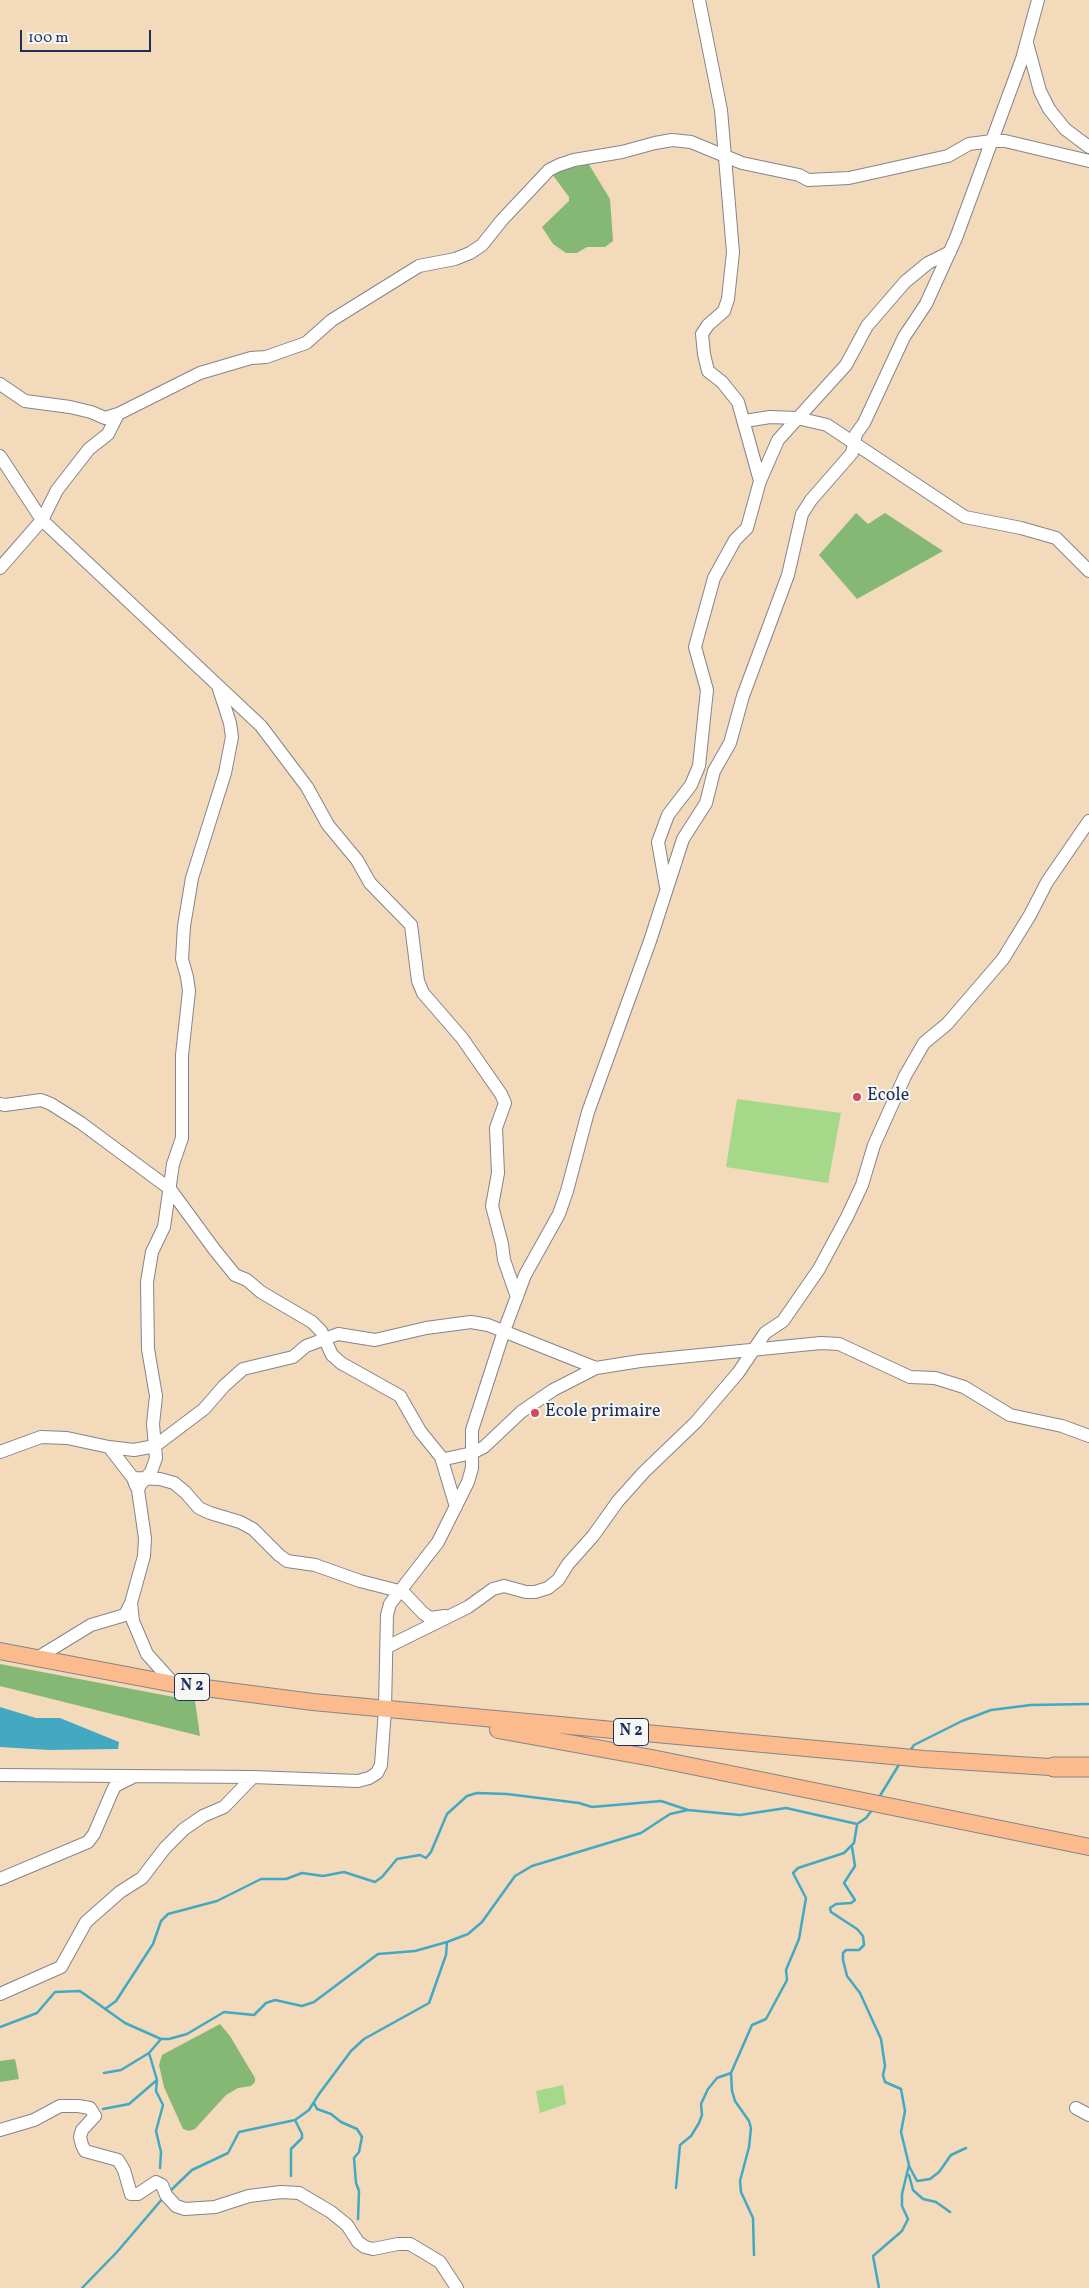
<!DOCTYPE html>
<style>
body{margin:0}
#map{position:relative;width:1089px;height:2288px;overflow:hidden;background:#f2daba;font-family:Vollkorn,serif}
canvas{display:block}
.scale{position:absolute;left:20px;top:30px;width:131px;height:22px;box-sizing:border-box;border:2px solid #1b2f5e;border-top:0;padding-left:6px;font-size:15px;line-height:18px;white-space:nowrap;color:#1b2f5e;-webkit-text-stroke:4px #f6f6f2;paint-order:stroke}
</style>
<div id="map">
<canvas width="1089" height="2288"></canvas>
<div class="scale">100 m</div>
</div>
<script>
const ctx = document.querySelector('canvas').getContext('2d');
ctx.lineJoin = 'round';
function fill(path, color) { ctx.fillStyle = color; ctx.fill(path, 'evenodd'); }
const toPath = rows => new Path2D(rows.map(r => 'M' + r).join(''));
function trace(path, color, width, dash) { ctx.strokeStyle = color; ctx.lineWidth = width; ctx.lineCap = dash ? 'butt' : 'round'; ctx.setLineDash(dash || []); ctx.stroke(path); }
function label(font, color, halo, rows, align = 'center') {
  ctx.font = font + ' Vollkorn,serif'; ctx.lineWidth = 4; ctx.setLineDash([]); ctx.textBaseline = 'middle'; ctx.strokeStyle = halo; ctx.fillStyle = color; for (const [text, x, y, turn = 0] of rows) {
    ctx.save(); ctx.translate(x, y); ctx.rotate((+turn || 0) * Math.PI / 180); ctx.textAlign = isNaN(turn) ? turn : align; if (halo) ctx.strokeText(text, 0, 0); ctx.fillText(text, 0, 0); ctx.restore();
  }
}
fill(toPath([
 [737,1099,841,1113,828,1183,726,1167],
 [563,2085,566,2104,540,2113,536,2091]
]), '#a5d888');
fill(toPath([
 [585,158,610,199,613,241,605,247,587,247,577,253,566,253,553,244,542,227,569,201,569,197,549,170],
 [856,513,868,524,885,513,943,551,857,599,819,555],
 [0,1664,195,1701,200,1736,0,1686],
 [220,2024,230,2036,255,2078,255,2082,251,2086,238,2088,226,2095,195,2129,189,2131,183,2129,164,2087,159,2065,162,2055],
 [15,2059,19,2079,0,2082,0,2061]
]), '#84b874');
fill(toPath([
 [0,1707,36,1718,60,1718,119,1742,118,1749,49,1750,0,1747]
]), '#43a9c3');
trace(toPath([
 [910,1751,914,1745,962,1721,991,1710,1031,1705,1089,1704],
 [878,1799,900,1763],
 [852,1847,855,1866,844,1883,855,1900,851,1903,836,1904,830,1908,831,1912,857,1929,863,1936,864,1945,859,1950,846,1950,843,1953,843,1960,847,1976,860,1993,881,2039,885,2066,883,2075,885,2082,901,2089,905,2111,901,2132,909,2165,902,2194,902,2206,908,2219,902,2231,873,2256,879,2288],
 [105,2009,116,2001,153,1944,161,1921,168,1914,217,1901,261,1879,286,1879,302,1873,323,1876,344,1872,375,1882,382,1877,397,1859,420,1855,426,1858,431,1852,447,1814,467,1796,477,1793,507,1794,579,1803,592,1807,661,1801,688,1810],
 [0,2027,37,2013,55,1992,80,1991,125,2023,161,2039,169,2039,187,2034,224,2012,254,2015,266,2003,275,2000,302,2006,314,2002,378,1954,415,1951,447,1942,468,1934,482,1922,515,1876,532,1866,641,1833,670,1814,688,1810,740,1815,786,1808,857,1824,866,1818,872,1810],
 [104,2073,121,2070,149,2053],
 [314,2103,317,2109,331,2114,341,2122,357,2129,362,2137,359,2152,354,2158,356,2183,359,2191,358,2219],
 [103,2109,129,2104,157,2080],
 [909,2166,917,2181,930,2179,939,2172,951,2155,966,2148],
 [160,2168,161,2152,156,2131,163,2105,156,2091,157,2080,149,2053,161,2039],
 [909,2175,913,2190,923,2199,936,2202,950,2212],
 [291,2176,291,2149,302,2138,302,2134,295,2120],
 [676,2188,680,2145,691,2136,699,2123,702,2115,701,2104,708,2089,717,2078,731,2073],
 [169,2192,192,2170,228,2153,239,2132,295,2120,309,2110,319,2094,351,2051,364,2039,429,2003,446,1955,447,1942],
 [754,2255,753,2218,741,2192,740,2181,749,2147,751,2128,749,2121,735,2101,732,2091,731,2073,752,2025,766,2019,787,1980,786,1970,799,1939,806,1898,793,1873,798,1868,844,1853,854,1843,857,1825],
 [82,2288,117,2252,163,2198]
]), '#43a9c3', 2.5);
const minor = toPath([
 [699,0,721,110,733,252,728,299,724,311,708,325,702,334,704,354,708,371,722,382,738,402,760,481],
 [1027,43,1040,91,1049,109,1065,129,1089,147],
 [0,384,25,401,70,407,91,412,105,418,118,414,200,373,251,358,266,357,306,343,332,320,419,266,455,259,470,253,482,245,502,220,549,170,559,165,574,160,622,152,655,143,672,140,691,142,742,163,799,175,808,180,849,178,948,156,969,144,992,141,1005,141,1089,161],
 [745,421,770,417,797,418,827,425,965,517,1021,528,1056,538,1089,571],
 [0,456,42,520,261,726,307,787,328,825,357,860,370,883,411,925,418,981,423,993,462,1038,501,1094,505,1103,496,1128,498,1173,492,1206,502,1244,504,1260,517,1297],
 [0,568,42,520,57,490,89,449,108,434,118,414],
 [666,887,658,842,668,815,691,785,699,766,707,690,695,647,714,578,735,540,747,528,760,481,778,440,846,365,867,326,905,282,928,263,950,252],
 [0,1104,5,1105,41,1100,51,1104,81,1123,170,1189,214,1249,235,1275,247,1280,261,1292,312,1322,321,1331,332,1355,341,1363,400,1396,420,1431,441,1457,445,1459,472,1453,484,1447,521,1412,553,1390,596,1368,640,1361,821,1343,839,1344,910,1377,935,1378,964,1387,1010,1415,1062,1426,1089,1436],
 [109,1447,133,1478,136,1486],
 [0,1452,41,1437,67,1438,109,1447,134,1450,155,1446,204,1409,224,1386,243,1369,293,1357,306,1346,338,1334,375,1340,426,1328,471,1322,488,1325,596,1368],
 [441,1457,456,1507],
 [133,1478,160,1479,174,1483,185,1492,199,1508,210,1513,240,1522,253,1529,279,1555,287,1561,315,1565,360,1581,403,1592,423,1613,430,1618,445,1616],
 [387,1647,468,1607,493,1589,504,1586,526,1592,535,1592,548,1588,558,1580,568,1564,593,1536,618,1501,644,1472,696,1422,738,1373,765,1333,783,1321,819,1269,847,1217,862,1185,874,1145,905,1076,924,1043,947,1024,1003,959,1030,915,1047,882,1089,821],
 [37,1658,91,1625,125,1615,131,1603],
 [174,1684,147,1654,133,1621,131,1603,144,1556,145,1538,138,1490,140,1485,151,1472,156,1458,153,1424,156,1396,148,1349,147,1282,152,1252,164,1227,173,1164,182,1138,182,1055,189,991,187,977,182,959,184,926,192,878,225,773,232,737,230,723,218,686],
 [0,1775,253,1777,358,1781,369,1778,377,1773,381,1765,385,1709,387,1615,390,1604,438,1542,468,1482,472,1468,472,1430,504,1331,525,1275,559,1214,567,1191,588,1112,650,941,683,839,706,803,714,771,730,743,743,696,788,575,802,514,811,500,852,453,856,434,864,423,904,337,926,304,956,238,1022,59,1038,0],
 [0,1879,88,1842,94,1834,112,1792,115,1786,131,1778],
 [0,1994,61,1967,86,1922,120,1892,142,1878,165,1848,184,1829,203,1816,224,1807,253,1777],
 [1076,2108,1089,2115],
 [0,2130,34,2120,60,2106,78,2106,90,2108,95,2116,82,2130,80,2137,82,2145,85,2151,118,2160,124,2170,131,2194,138,2194,156,2182,162,2185,166,2195,176,2206,185,2209,215,2207,249,2196,281,2192,299,2193,331,2212,347,2225,358,2242,365,2247,373,2249,398,2244,410,2244,440,2262,457,2288]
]);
const major = toPath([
 [0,1651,174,1684,313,1702,924,1759,1066,1768],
 [498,1730,652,1758,1089,1847]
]);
const highway = toPath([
 [1054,1767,1089,1767]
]);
trace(minor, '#86848c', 14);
trace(major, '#86848c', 18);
trace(highway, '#86848c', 21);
trace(minor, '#fff', 12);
trace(major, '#fbbb8c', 16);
trace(highway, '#fbbb8c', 19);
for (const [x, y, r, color] of [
 [857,1097,5,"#d1495b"],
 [535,1413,5,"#d1495b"]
]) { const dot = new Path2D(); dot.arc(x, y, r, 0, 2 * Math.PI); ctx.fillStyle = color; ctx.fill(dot); trace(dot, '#f6f6f2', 2); }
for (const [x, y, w] of [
 [192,1687,35],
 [631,1732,35]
]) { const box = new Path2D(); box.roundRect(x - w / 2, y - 13.5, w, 27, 4); ctx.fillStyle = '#f6f6f2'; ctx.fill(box); trace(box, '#1b2f5e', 1); }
label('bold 16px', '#1b2f5e', null, [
 ["N 2",192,1687],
 ["N 2",631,1732]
]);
label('18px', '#1b2f5e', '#f6f6f2', [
 ["Ecole",867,1097],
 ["Ecole primaire",545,1413]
], 'left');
</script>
